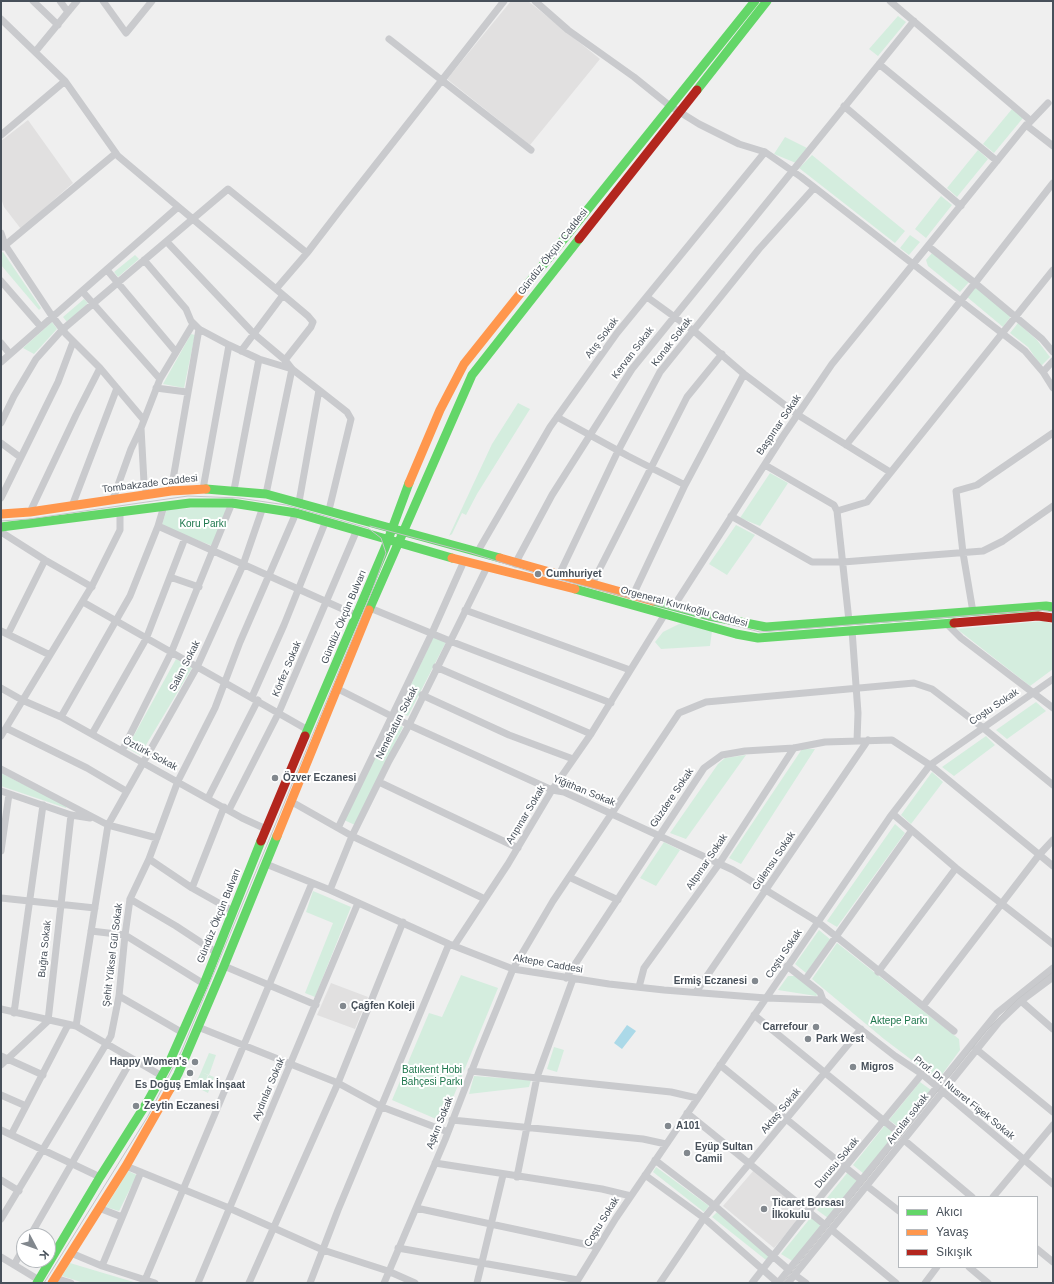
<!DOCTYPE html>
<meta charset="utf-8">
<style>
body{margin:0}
#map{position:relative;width:1054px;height:1284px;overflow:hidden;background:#efefef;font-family:Helvetica,sans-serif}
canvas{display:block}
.frame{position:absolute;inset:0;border:2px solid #47505a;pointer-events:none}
.legend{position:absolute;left:898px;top:1196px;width:140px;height:72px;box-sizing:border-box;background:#fff;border:1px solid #b5b9bd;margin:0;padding:5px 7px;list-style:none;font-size:12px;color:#47505a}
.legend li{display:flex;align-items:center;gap:8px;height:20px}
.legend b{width:20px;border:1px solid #b5b9bd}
.north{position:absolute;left:16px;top:1228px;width:40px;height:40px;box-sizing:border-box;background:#fff;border:1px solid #b5b9bd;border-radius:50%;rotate:131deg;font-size:11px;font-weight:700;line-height:16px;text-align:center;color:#47505a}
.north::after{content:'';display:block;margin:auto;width:14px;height:18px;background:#82888e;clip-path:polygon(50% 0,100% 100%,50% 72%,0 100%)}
</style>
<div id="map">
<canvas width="1054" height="1284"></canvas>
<div class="frame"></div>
<ul class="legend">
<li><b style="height:5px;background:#63d668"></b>Akıcı</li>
<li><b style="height:5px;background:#ff974d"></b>Yavaş</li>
<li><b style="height:5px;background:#b3261e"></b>Sıkışık</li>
</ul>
<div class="north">K</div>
</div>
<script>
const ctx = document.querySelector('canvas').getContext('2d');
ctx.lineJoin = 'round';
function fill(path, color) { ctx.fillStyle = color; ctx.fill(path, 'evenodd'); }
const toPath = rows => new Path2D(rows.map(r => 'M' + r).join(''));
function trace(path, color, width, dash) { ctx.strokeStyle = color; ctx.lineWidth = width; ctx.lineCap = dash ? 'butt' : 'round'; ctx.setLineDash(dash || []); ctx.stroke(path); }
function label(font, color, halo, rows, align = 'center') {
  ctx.font = font + ' Helvetica,sans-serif'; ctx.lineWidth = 4; ctx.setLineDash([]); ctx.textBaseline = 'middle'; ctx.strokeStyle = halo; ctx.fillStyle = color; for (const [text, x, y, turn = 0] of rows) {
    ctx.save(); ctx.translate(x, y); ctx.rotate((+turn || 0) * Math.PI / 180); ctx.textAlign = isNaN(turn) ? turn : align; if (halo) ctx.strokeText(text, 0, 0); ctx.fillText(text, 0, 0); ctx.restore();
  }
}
fill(toPath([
 [511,1,528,1,600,59,530,145,447,79],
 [28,120,73,183,21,229,4,207,1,198,1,141],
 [331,983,368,997,355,1029,317,1015],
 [754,1170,805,1212,774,1248,723,1206]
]), '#e1e0e0');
fill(toPath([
 [898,16,906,22,878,56,869,49],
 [1012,109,1023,118,994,153,983,144],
 [785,137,807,148,796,163,774,154],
 [978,150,988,159,957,197,947,188],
 [812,155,905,231,895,243,799,168],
 [941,196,952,205,926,238,915,229],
 [910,235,920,242,909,255,900,248],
 [3,252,41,308,39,310,1,265,1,253],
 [932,253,969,282,960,292,928,266,926,260],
 [135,255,139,259,118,277,114,272],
 [975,287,1011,316,1003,327,967,297],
 [84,299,88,303,67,322,63,317],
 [52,322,57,329,34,354,23,348],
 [1018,323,1037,340,1050,357,1041,366,1028,347,1010,333],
 [191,334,195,335,184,388,163,384],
 [518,403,530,409,477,494,466,515,462,513,452,534,449,536,492,444],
 [770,473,788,483,760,526,740,518],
 [227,507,213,546,161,527,167,509],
 [736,525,755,535,727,575,709,564],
 [1044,621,1053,624,1053,669,1030,686,957,629],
 [683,622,712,631,710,646,661,649,655,642,663,632],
 [434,636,446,642,408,716,398,712],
 [176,659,192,668,140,755,127,748],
 [1036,702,1046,711,1007,739,996,730],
 [392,722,403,727,355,825,344,820],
 [986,736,995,745,954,776,942,767],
 [802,749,815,749,741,864,729,858],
 [746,755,686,839,670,833,718,764,725,758],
 [932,772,943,782,911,824,901,815],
 [1,773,67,806,66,808,1,786],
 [895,824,905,833,837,927,827,921],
 [664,842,680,850,656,886,640,878],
 [313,891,351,907,315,997,305,993,333,923,306,912],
 [819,930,831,940,806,973,795,964],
 [837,943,959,1039,960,1050,938,1080,884,1039,812,979],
 [461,975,498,988,443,1122,392,1100,429,1013,442,1017],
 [788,976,796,976,819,993,816,996,778,990],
 [554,1047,564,1050,557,1072,547,1069],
 [209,1053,216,1055,209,1075,201,1072],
 [201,1072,208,1075,205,1083,209,1075,214,1077,208,1093,200,1089,201,1085,196,1083],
 [474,1076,531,1080,529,1087,469,1094],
 [920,1082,931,1090,900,1128,889,1120],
 [885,1125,896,1135,864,1174,853,1165],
 [656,1167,709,1206,704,1212,653,1172],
 [128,1171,137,1175,119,1211,106,1207],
 [848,1172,858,1180,828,1218,817,1210],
 [717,1212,771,1255,766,1260,712,1217],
 [812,1216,823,1225,794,1262,781,1254],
 [70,1263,100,1272,137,1283,84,1283,62,1276]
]), '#d4edde');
fill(toPath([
 [627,1025,636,1031,622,1049,614,1043]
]), '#abd9e8');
trace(toPath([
 [33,1,58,25],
 [60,1,68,12],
 [103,1,126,33,152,1],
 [535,1,568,30,634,77,670,106,699,124,739,144,765,152,801,177,1025,351,1043,372,1053,388],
 [890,1,1031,121],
 [1,19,65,81,118,156,308,316,313,322,311,327,285,360],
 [389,39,531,150],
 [35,52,77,1],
 [879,64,997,161],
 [844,106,961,206],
 [1028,124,1048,103],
 [1,135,65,81],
 [1053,183,975,283,1042,339,1053,352],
 [1,233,5,245,52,316,66,334,100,368,143,419],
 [167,242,254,334,285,360,292,369,319,390,299,502],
 [3,247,116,153],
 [144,260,186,309,191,321,199,329,229,345,259,359,292,369],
 [107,270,176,352],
 [1,281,41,327],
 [276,289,307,253,340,210,504,1],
 [82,291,160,379],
 [647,297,694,331,744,374,798,415,890,472],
 [1,343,10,354],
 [241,351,283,295],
 [1,362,178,207],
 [1043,372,1053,361],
 [156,388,187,392],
 [319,390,347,412,351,419,329,510],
 [557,417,628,456,685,485],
 [1,423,14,396,36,359,62,330,228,189,307,253],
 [1,443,20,457],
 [846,445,975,283,928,246],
 [765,465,834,505,837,511,849,621],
 [203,489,229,345],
 [234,490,259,359],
 [171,491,199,329],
 [266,494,292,369],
 [147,495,144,482,141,428,160,379,193,324],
 [1,498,58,382,73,342],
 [113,499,131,449,140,430],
 [72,506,117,388],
 [837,511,867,502,1053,270],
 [30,512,76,415,100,368],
 [731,516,812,562,843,562,983,551,1003,541,1053,506],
 [158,526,356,615],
 [1,532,45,560,92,587],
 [478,551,550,427,617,333,765,152],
 [515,564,552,495,632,369,914,21],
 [559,575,618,451,660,372,759,249,814,188],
 [170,577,199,587],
 [592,584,687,397,722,354],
 [633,595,685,485,744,374],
 [83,602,308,730],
 [674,606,783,436,832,364,1026,125,1053,146],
 [370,608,450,641,611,703],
 [465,610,630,670],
 [973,612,963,553,956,491,977,485,1053,433],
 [946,623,961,638,1053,708],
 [852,630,858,713,857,741],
 [1,631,50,655],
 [8,634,45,560],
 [436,667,591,734],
 [1,688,22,700,61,717,242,818,266,829],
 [338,689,409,725,552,790,564,792,612,814,733,870,818,922,954,1031],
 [422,695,509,735,573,759],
 [252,697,284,625,325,523],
 [61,717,130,596,158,526,164,506],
 [6,728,87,768,126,791],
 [92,734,146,639,185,538],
 [1,736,93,584,120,530,120,511],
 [122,751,171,653,232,503],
 [1,769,108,825,157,838],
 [379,782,518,848],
 [1,791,71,815,90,818],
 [208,798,258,700],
 [292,802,352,836,485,899],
 [229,810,279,712,356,532],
 [893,814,956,868,1053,944],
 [338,828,432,633,464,561],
 [1,851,9,794],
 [149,859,192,888,233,911],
 [266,864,330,890,449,944,513,969,609,984,664,990,766,998,823,1000],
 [569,877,618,900],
 [192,888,224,807],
 [330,890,352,836,389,761,409,725,487,567],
 [1,898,95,908],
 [130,899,176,926,217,953],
 [91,931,125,935,204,984],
 [454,946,508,864,552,790,591,734,665,614],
 [224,966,316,1005],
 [787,966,820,992,823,1000],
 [878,972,956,868],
 [566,978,704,768,722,755,745,751,794,748,825,742,892,740,930,765,1053,866],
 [805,980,912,830],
 [639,987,644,968,719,864,794,748],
 [696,992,868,740],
 [119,996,183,1033],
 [823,1000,895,1056,922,1074,1053,1184],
 [1021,1001,1053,1029],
 [923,1006,1039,855,1053,840],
 [1,1009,76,1026,162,1076],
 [14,1013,43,805],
 [754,1015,899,1133],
 [76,1026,108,825,197,667,243,565,263,507],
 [198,1027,338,1083,382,1107,448,1132],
 [976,1049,1053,1112],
 [1,1056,43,1075],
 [1,1065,48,1021,71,815],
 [720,1065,861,1180],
 [471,1071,671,1092,697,1098],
 [1,1095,26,1106],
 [687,1113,825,1225],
 [452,1120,643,1139,666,1144],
 [1,1130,100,1177],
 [11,1135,68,1025],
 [904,1140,972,1197],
 [655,1160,715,1206,789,1270],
 [435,1163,602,1189,631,1196],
 [126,1166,229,1208,323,1250,388,1271,415,1283],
 [645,1175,704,1218,778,1283],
 [517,1177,537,1077,573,979],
 [1,1180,19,1191],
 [867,1186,899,1211],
 [993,1197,1053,1125],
 [99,1208,122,1217],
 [416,1208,598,1247],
 [1,1219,111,1036,119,996,125,935,130,899,149,859,178,781,215,708,240,642,296,513],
 [832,1230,896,1283],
 [30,1236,132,1059],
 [398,1248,578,1280],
 [1037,1249,1053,1262],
 [71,1253,102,1266,155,1283],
 [1,1257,39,1280],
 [14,1265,24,1247],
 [102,1266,141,1172],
 [969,1267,988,1283],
 [795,1275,806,1283],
 [55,1278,71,1283],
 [145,1280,312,883],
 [198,1283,358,903],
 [249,1283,338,1083,403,922],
 [310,1283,338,1210,449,944],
 [384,1283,445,1140,479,1052,513,969,553,901,679,713,706,702,914,683,932,689,982,727,1053,785],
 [477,1283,503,1175],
 [576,1283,616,1218,818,922,890,817,930,765,1053,679],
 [660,1283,704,1218,861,1029],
 [752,1283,798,1224,922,1074],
 [778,1283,997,1013,1053,968],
 [788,1283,999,1022,1021,1001,1053,977],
 [925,1283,937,1267]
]), '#c9cacd', 7);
trace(toPath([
 [697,90,767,1],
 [527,285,755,1],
 [206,489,266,494,500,558],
 [1,527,190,503,232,503,296,513,452,558],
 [575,589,736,634,758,638,954,623],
 [653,601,709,616,766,627,1046,606,1053,607],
 [369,610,472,375,579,239],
 [305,736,385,548,409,483],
 [170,1089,178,1074,224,966,277,836],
 [37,1283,100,1177,148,1101,169,1063,204,984,261,841]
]), '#63d668', 9);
trace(toPath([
 [409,483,440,410,464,364,527,285],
 [1,514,30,512,171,491,206,489],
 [452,558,575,589],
 [500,558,653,601],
 [277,836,369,610],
 [52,1283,126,1166,170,1089]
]), '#ff974d', 9);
trace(toPath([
 [579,239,697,90],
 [954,623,1038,616,1053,618],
 [261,841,305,736]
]), '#b3261e', 9);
trace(toPath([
 [1,521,29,519,188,496,239,498,286,505,368,528,381,538,386,553,372,591,182,1050,148,1116,44,1283],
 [370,526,471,553,538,574,760,632,1039,610,1053,612],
 [783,1283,986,1031,1018,999,1053,972]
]), '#c4c5c7', 1);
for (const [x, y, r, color] of [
 [538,574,4,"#82888e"],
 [275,778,4,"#82888e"],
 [755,981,4,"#82888e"],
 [343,1006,4,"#82888e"],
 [816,1027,4,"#82888e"],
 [808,1039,4,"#82888e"],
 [195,1062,4,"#82888e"],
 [853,1067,4,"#82888e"],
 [190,1073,4,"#82888e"],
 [136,1106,4,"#82888e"],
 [668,1126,4,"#82888e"],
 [687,1153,4,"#82888e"],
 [764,1209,4,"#82888e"]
]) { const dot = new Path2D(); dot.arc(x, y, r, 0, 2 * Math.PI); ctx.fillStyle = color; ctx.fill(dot); trace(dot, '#fff', 1.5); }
label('10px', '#47505a', '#fff', [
 ["Gündüz Ökçün Caddesi",553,252,-52],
 ["Atış Sokak",602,338,-53],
 ["Konak Sokak",672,342,-52],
 ["Kervan Sokak",633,353,-53],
 ["Başpınar Sokak",779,425,-56],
 ["Tombakzade Caddesi",150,484,-7],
 ["Orgeneral Kıvrıkoğlu Caddesi",684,607,15],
 ["Gündüz Ökçün Bulvarı",344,617,-67],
 ["Salim Sokak",185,666,-63],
 ["Körfez Sokak",287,669,-67],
 ["Coştu Sokak",994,707,-34],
 ["Nenehatun Sokak",397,723,-63],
 ["Öztürk Sokak",150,754,28],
 ["Yiğithan Sokak",584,791,22],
 ["Güzdere Sokak",672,798,-56],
 ["Arıpınar Sokak",526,815,-59],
 ["Gülensu Sokak",774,861,-56],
 ["Altpınar Sokak",707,862,-56],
 ["Gündüz Ökçün Bulvarı",219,916,-68],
 ["Buğra Sokak",45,949,-84],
 ["Coştu Sokak",784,954,-56],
 ["Şehit Yüksel Gül Sokak",113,955,-83],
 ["Aktepe Caddesi",548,964,10],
 ["Aydınlar Sokak",269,1089,-67],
 ["Prof. Dr. Nusret Fişek Sokak",964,1098,39],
 ["Aktaş Sokak",781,1111,-50],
 ["Arıcılar sokak",908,1119,-52],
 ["Aşkın Sokak",440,1123,-68],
 ["Durusu Sokak",837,1163,-50],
 ["Coştu Sokak",602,1222,-58]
]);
label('10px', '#1d764c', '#fff', [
 ["Koru Parkı",203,524],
 ["Aktepe Parkı",899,1021],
 ["Batıkent Hobi",432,1070],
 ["Bahçesi Parkı",432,1082]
]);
label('bold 10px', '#47505a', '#fff', [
 ["Cumhuriyet",546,574],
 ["Özver Eczanesi",283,778],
 ["Ermiş Eczanesi",747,981,"right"],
 ["Çağfen Koleji",351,1006],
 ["Carrefour",808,1027,"right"],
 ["Park West",816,1039],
 ["Happy Women's",187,1062,"right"],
 ["Migros",861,1067],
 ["Es Doğuş Emlak İnşaat",190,1085,"center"],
 ["Zeytin Eczanesi",144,1106],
 ["A101",676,1126],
 ["Eyüp Sultan",695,1147],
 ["Camii",695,1159],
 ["Ticaret Borsası",772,1203],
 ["İlkokulu",772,1215]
], 'left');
</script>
